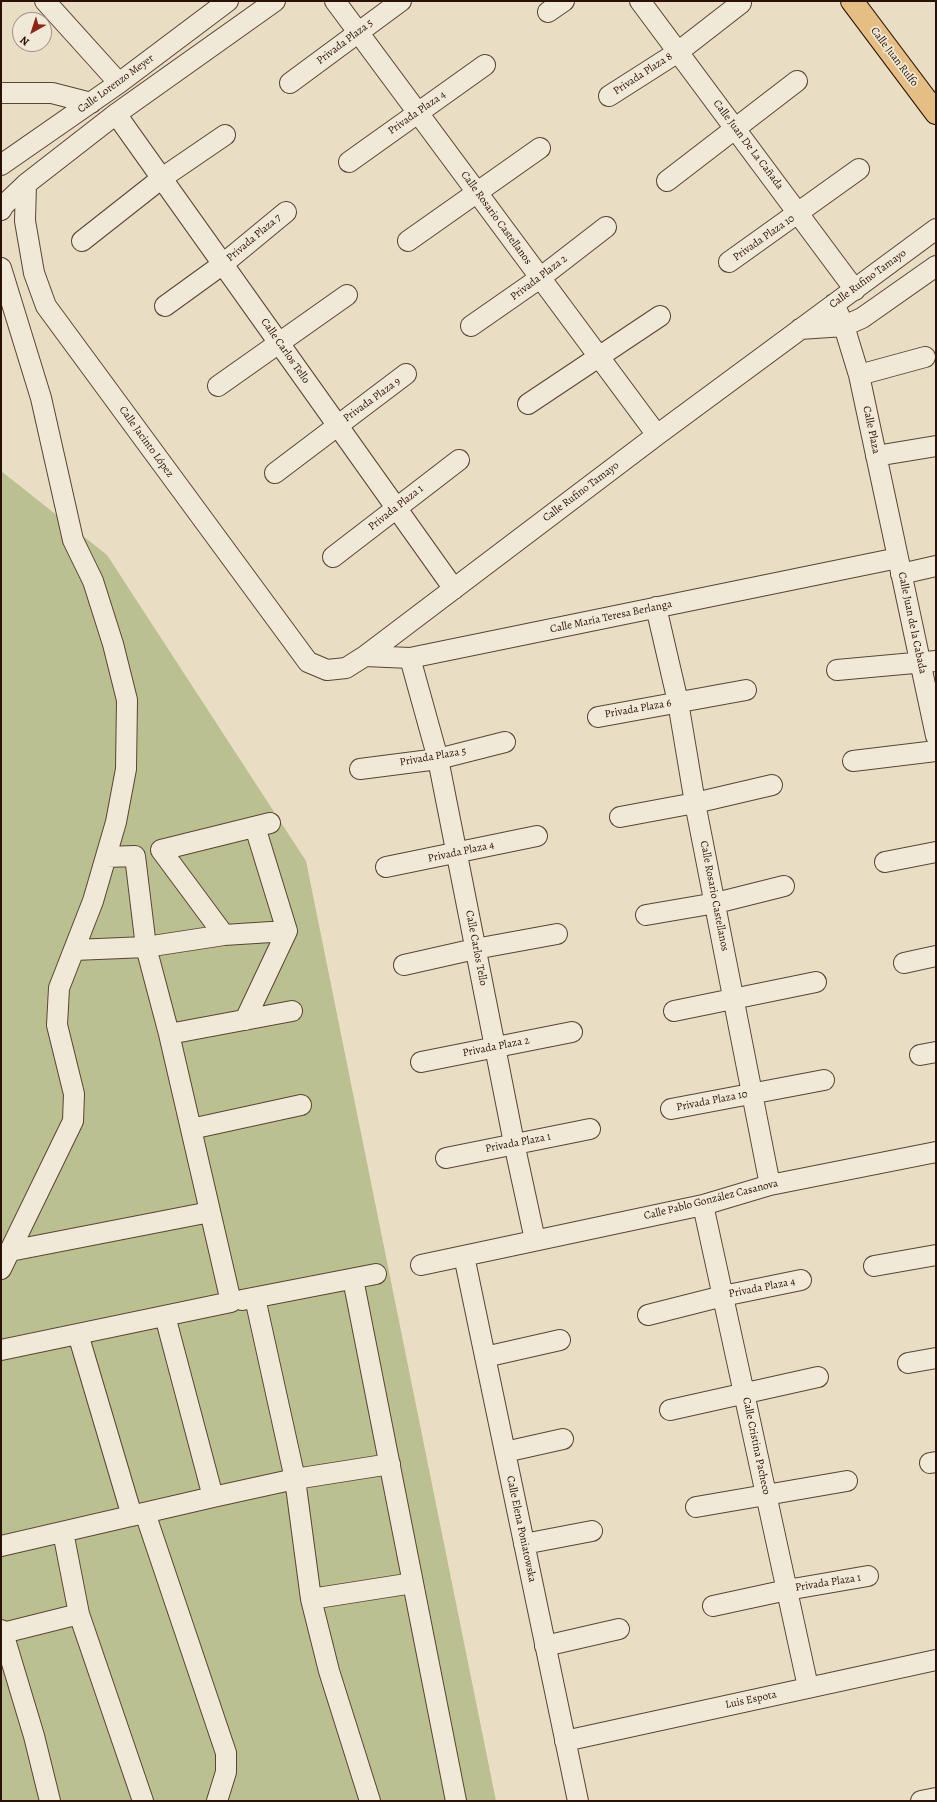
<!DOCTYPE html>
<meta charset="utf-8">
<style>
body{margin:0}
#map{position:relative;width:937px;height:1802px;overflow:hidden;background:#e9ddc3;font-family:Alegreya,serif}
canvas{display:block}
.frame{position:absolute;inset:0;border:2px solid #2a1103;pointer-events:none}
.north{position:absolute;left:12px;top:12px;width:40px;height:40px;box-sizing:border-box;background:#f1e9d8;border:1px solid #a19383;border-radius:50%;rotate:219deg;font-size:11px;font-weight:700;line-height:16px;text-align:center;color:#2a1103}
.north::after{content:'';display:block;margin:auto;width:14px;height:18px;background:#8f2418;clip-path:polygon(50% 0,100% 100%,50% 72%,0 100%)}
</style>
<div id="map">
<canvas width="937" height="1802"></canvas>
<div class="frame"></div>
<div class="north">N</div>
</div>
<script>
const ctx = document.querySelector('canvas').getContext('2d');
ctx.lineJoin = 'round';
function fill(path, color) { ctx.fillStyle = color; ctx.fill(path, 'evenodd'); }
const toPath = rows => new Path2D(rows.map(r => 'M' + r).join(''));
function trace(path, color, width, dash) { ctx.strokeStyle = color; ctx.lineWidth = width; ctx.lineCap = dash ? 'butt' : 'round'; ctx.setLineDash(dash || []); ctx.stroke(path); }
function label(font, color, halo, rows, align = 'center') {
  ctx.font = font + ' Alegreya,serif'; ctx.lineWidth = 3.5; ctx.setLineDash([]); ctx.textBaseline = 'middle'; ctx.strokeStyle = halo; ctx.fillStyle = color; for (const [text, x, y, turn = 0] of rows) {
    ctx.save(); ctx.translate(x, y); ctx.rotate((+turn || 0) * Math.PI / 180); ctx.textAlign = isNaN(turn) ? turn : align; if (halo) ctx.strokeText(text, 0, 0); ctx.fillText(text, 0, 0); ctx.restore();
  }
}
fill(toPath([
 [1,471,107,555,306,861,496,1801,1,1801]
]), '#bbc091');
const minor = toPath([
 [45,1,119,83],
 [335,1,657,435],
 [640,1,855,290],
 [548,12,564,1],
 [290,83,401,1],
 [1,93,52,93,91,103],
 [609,96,678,52,741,3],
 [116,114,454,589],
 [349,162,485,65],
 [1,165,119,83,228,1],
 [667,181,797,81],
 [26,184,25,221,34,273,46,306,308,662,327,670,346,668,365,656,410,658,898,558],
 [1,210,4,205,26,184,116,114,275,1],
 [82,241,162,178,225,135],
 [408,241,540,148],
 [729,262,859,169],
 [1,268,41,398,73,540,93,581,113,644,127,700,126,769,116,822,93,901,59,988,57,1025,74,1094,73,1121,1,1269],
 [834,304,844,326,859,375,936,736],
 [165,306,223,264,286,212],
 [471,326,540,278,606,227],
 [800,329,844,326,862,318,936,266],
 [859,375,925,357],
 [218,386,347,295],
 [528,404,660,316],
 [876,456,936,446],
 [275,473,406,374],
 [333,557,459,460],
 [901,574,936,566],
 [656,607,678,702,695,803,770,1185],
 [365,656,657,435,936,229],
 [410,658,438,759,514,1143,535,1240],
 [837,670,936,661],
 [598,717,746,690],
 [853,761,936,751],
 [360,769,438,759,505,742],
 [620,817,695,803,772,785],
 [255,827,287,931],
 [885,862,936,852],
 [386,867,537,836],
 [646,915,716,903,784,886],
 [224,935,161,850,270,823],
 [74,950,146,947,224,935,287,931,245,1020],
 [904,963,936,956],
 [404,965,475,949,557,934],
 [674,1011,816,982],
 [169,1034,292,1011],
 [920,1055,936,1052],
 [421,1062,572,1032],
 [671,1109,824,1080],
 [191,1129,301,1105],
 [446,1158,590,1129],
 [703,1205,808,1687],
 [10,1251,210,1212],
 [464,1256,578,1801],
 [421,1265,703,1205,770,1185,936,1152],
 [874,1266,936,1255],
 [353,1279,456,1801],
 [255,1298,295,1479,311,1599,329,1671,370,1801],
 [242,1300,376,1274],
 [648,1315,723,1296,801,1280],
 [78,1334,132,1516],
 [1,1350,231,1302,169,1034,146,947,135,856,106,857],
 [485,1357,560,1340],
 [908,1363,936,1358],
 [670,1410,818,1377],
 [505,1452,563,1439],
 [930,1463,936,1462],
 [213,1497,295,1479,390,1464],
 [696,1507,847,1481],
 [145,1513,226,1753,226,1772,217,1801],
 [63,1532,79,1614,143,1801],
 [524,1544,592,1531],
 [1,1546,213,1497,165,1316],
 [311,1599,413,1583],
 [713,1606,787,1590,868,1576],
 [1,1630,3,1633,79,1614],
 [3,1633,34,1736,50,1801],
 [545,1646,619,1629],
 [565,1741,936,1660],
 [921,1801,936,1798]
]);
const major = toPath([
 [852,1,936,113]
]);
trace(minor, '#5a4433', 22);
trace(major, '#2a1103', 24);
trace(minor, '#f1e9d8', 20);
trace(major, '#e4be82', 22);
label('11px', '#2a1103', '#f1e9d8', [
 ["Privada Plaza 5",345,42,-37],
 ["Calle Juan Rulfo",894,57,53],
 ["Privada Plaza 8",643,74,-33],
 ["Calle Lorenzo Meyer",116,84,-36],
 ["Privada Plaza 4",417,113,-35],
 ["Calle Juan De La Cañada",748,145,53],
 ["Calle Rosario Castellanos",496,218,54],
 ["Privada Plaza 7",254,238,-40],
 ["Privada Plaza 10",764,238,-35],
 ["Privada Plaza 2",539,278,-37],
 ["Calle Rufino Tamayo",868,279,-36],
 ["Calle Carlos Tello",285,351,55],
 ["Privada Plaza 9",372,400,-36],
 ["Calle Plaza",871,430,78],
 ["Calle Jacinto López",146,442,54],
 ["Calle Rufino Tamayo",581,492,-37],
 ["Privada Plaza 1",396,508,-38],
 ["Calle María Teresa Berlanga",611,617,-12],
 ["Calle Juan de la Cabada",912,623,78],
 ["Privada Plaza 6",638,709,-10],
 ["Privada Plaza 5",433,757,-10],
 ["Privada Plaza 4",461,852,-12],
 ["Calle Rosario Castellanos",714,896,79],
 ["Calle Carlos Tello",476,948,79],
 ["Privada Plaza 2",496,1047,-11],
 ["Privada Plaza 10",712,1101,-11],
 ["Privada Plaza 1",518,1143,-11],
 ["Calle Pablo González Casanova",711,1200,-14],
 ["Privada Plaza 4",762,1288,-11],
 ["Calle Cristina Pacheco",756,1446,78],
 ["Calle Elena Poniatowska",521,1529,78],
 ["Privada Plaza 1",828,1583,-9],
 ["Luis Espota",751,1700,-12]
]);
</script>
